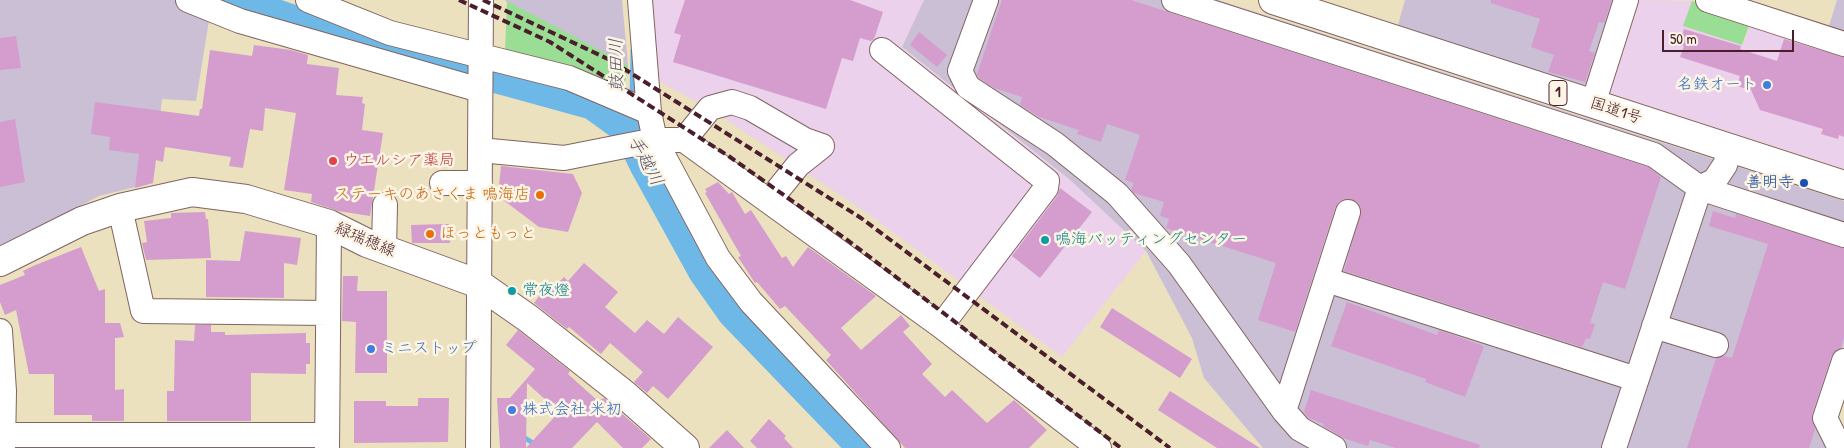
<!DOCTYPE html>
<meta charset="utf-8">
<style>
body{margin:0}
#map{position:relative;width:1844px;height:448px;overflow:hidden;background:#ebe1bf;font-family:"Patrick Hand",sans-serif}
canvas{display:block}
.scale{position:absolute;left:1662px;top:30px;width:132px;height:22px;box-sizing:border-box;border:2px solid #4a1f2b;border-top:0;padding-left:6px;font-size:15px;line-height:18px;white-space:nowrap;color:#4a1f2b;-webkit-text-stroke:4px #fcf5e5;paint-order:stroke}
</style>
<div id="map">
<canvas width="1844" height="448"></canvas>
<div class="scale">50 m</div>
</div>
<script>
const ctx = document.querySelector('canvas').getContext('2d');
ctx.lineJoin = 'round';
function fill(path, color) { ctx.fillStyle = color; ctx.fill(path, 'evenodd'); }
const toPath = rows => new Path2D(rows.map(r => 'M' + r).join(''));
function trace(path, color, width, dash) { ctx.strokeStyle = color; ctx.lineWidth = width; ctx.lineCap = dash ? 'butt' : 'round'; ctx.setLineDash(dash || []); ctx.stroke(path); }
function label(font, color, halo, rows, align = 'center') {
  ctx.font = font + ' "Patrick Hand","Klee One",sans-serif'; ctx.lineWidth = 5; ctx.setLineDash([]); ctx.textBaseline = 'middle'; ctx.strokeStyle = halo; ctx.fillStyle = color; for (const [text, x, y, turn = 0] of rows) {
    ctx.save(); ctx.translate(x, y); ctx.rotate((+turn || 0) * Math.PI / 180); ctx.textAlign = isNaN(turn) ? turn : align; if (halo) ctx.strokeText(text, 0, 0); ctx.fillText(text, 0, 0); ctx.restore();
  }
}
fill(toPath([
 [646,0,924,0,902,47,1069,179,1146,251,1062,357,867,213,712,110,653,78],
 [1634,0,1692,1,1684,26,1743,45,1751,20,1844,55,1831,97,1844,102,1844,169,1609,93,1606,85]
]), '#ebd1eb');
fill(toPath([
 [0,0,175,0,210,14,196,101,162,99,152,183,99,196,0,248],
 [622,0,628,65,505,1,506,0],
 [924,0,1218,0,1844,201,1844,344,1819,423,1831,448,1263,448,1204,378,1192,338,1146,251,1069,179,902,47],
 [1405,0,1618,0,1592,80,1583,86,1398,25],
 [1837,0,1844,0,1844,38,1827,32]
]), '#cbbfd5');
fill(toPath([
 [507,1,628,65,623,96,505,54],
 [1692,1,1751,20,1742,45,1683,26]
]), '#9add94');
trace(toPath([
 [632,97,633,50],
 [628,130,630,110],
 [525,438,541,448]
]), '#6eb8e7', 5);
trace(toPath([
 [234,0,411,61,454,66,592,104,628,130,645,165,704,272,733,313,863,448]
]), '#6eb8e7', 31);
fill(toPath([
 [685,0,850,0,883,12,874,39,871,41,860,38,853,61,842,58,826,109,673,62,681,35,674,33],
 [1002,0,1131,0,1648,167,1661,177,1625,289,1603,282,1590,323,1595,324,1590,339,1586,338,1582,347,1344,271,1361,210,1358,202,1346,199,1339,202,1335,208,1295,332,1258,320,1276,263,1166,228,1169,219,1160,216,1164,202,1134,193,1131,190,1134,183,1125,180,1140,135,1107,124,1101,142,1077,134,1079,130,1039,117,1020,105,1022,97,994,88,979,78,977,74],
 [1491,0,1612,0,1604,23,1599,22,1589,51,1595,53,1585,82,1548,72,1554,55,1531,47,1540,19,1491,3],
 [1684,29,1741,46,1740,49,1777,61,1784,39,1844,57,1844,137,1839,135,1838,139,1821,134,1823,129,1760,110,1751,90,1737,86,1740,76,1680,57,1684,46,1679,44],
 [919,32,947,55,937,67,910,45],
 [16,36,21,68,0,70,0,38],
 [254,45,291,50,308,55,307,64,339,68,336,95,363,97,362,103,365,104,362,130,383,133,370,216,338,211,311,202,312,194,284,190,296,113,265,108,263,131,250,129,243,168,229,166,231,157,165,147,163,162,156,160,153,183,135,188,139,154,109,150,110,137,91,134,95,102,199,116,200,109,202,109,210,50,252,56],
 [15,119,25,182,0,187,0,122],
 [501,166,573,174,582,193,568,232,539,227,498,196],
 [718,182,729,194,732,192,745,214,751,210,782,258,786,256,793,267,808,247,876,296,841,328,861,350,901,315,910,326,903,332,932,364,922,374,945,397,952,390,987,423,1014,400,1047,430,1029,448,905,448,826,360,831,355,785,306,780,309,757,282,755,283,738,257,741,256,705,193,707,192,705,189],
 [1060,188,1092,212,1040,278,1012,256,1057,196],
 [1713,211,1735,218,1736,214,1844,248,1844,337,1841,348,1831,357,1812,414,1815,429,1809,448,1687,448,1716,358,1724,356,1732,358,1768,244,1709,226],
 [205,212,206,219,208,219,211,258,146,260,142,243,147,242,144,221,171,218,171,213],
 [449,224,450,243,412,243,411,225],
 [245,231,301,238,297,265,284,263,284,298,206,297,206,260,240,261],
 [81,247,99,291,105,289,105,323,120,323,124,337,115,338,115,390,124,389,124,421,92,421,92,415,54,415,54,374,29,374,16,310,5,315,0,302,0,285,25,275,23,271,33,266],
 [584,263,618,292,605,307,635,333,647,320,664,334,678,317,713,347,668,399,653,386,647,393,634,382,643,372,610,343,601,354,569,327,567,329,534,303,549,283,554,287,564,277,568,281],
 [343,276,358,276,357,291,387,291,387,373,355,373,356,322,342,321],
 [1347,302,1437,335,1439,330,1484,346,1465,397,1425,382,1426,379,1331,346],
 [1112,308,1192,359,1180,378,1100,327],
 [195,325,211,325,211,332,225,332,225,335,306,333,306,343,310,343,310,364,306,364,306,374,251,373,251,421,167,421,167,391,174,391,175,340,194,341],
 [518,330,570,371,568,374,598,401,604,398,651,439,642,448,623,448,597,422,572,448,500,448,497,398,510,398,535,369,506,345],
 [527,383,559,412,526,448],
 [1311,390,1480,445,1479,448,1396,448,1370,440,1368,446,1343,438,1323,426,1324,424,1309,418,1304,412],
 [1170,391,1260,448,1217,448,1158,410],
 [418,398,449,398,448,442,354,443,354,401,386,401,386,406,418,406],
 [769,419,786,436,784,438,793,448,757,448,750,441],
 [727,430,744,448,709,448]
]), '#d49dce');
const minor = toPath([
 [188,0,240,21,480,90],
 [308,0,390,33,569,78,649,112],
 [640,0,649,112,655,140,718,258,751,302,888,448],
 [986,0,960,71,968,87,1055,144,1117,194,1179,264,1284,411,1300,429,1334,448],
 [1174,0,1654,155,1700,188,1844,235],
 [1708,0,1844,44],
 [882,50,1047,181,1046,188,941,326],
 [1593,104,1626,0],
 [684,140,710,108,732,102,750,108,805,140,822,146],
 [480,150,564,158,655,140,684,140,941,326,1099,448],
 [442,183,480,183],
 [769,201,798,165,822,146],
 [120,208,143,311,328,313],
 [384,249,385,205],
 [1327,280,1636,379],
 [1654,326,1716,345],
 [0,331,4,391,3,448],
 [1284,411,1348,212],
 [4,435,327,435],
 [327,448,329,224],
 [478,448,481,0],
 [1614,448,1700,188,1715,180,1725,165,1731,147],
 [1840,448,1825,418,1844,361]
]);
const major = toPath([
 [0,262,82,221,120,208,192,192,246,199,329,224,367,243,479,284,529,319,624,394,685,448]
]);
const highway = toPath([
 [1273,0,1844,185]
]);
trace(minor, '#82635f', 26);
trace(major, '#82635f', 30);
trace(highway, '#82635f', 30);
trace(minor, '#fff', 24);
trace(major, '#fff', 28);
trace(highway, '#fff', 28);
trace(toPath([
 [459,0,550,42,730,157,846,239,1121,448],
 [483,0,610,60,861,218,1170,448]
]), '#4a1f2b', 4, [8, 4]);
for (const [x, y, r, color] of [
 [1767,85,5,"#3f7fe0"],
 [333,161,5,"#e0444e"],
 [1804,183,5,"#1a4fb4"],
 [540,195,5,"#e8710a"],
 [430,234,5,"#e8710a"],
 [1045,240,5,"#0f9aa8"],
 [512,291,5,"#0f9aa8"],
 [371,349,5,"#3f7fe0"],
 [512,410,5,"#3f7fe0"]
]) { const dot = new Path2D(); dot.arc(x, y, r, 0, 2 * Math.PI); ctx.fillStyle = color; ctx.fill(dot); trace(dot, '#fcf5e5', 2); }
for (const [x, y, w] of [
 [1558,93,18]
]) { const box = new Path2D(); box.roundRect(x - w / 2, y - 12.5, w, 25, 4); ctx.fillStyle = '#fcf5e5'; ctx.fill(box); trace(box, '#4a1f2b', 1); }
label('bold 15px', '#4a1f2b', null, [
 ["1",1558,93]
]);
label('16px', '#366cbe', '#fcf5e5', [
 ["名鉄オート",1757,85,"right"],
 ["ミニストップ",381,349],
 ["株式会社 米初",522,410]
], 'left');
label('16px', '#4a1f2b', '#fcf5e5', [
 ["国道1号",1616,111,18],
 ["緑瑞穂線",365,240,23]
]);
label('16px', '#be3a42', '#fcf5e5', [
 ["ウエルシア薬局",343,161]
], 'left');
label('16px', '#164399', '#fcf5e5', [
 ["善明寺",1794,183]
], 'right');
label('16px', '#c56008', '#fcf5e5', [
 ["ステーキのあさくま 鳴海店",530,195],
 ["ほっともっと",440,234,"left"]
], 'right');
label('16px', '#0d838f', '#fcf5e5', [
 ["鳴海バッティングセンター",1055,240],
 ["常夜燈",522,291]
], 'left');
label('italic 18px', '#57556d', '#fcf5e5', [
 ["鼓田川",617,65,-91],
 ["手越川",645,161,62]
]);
</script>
